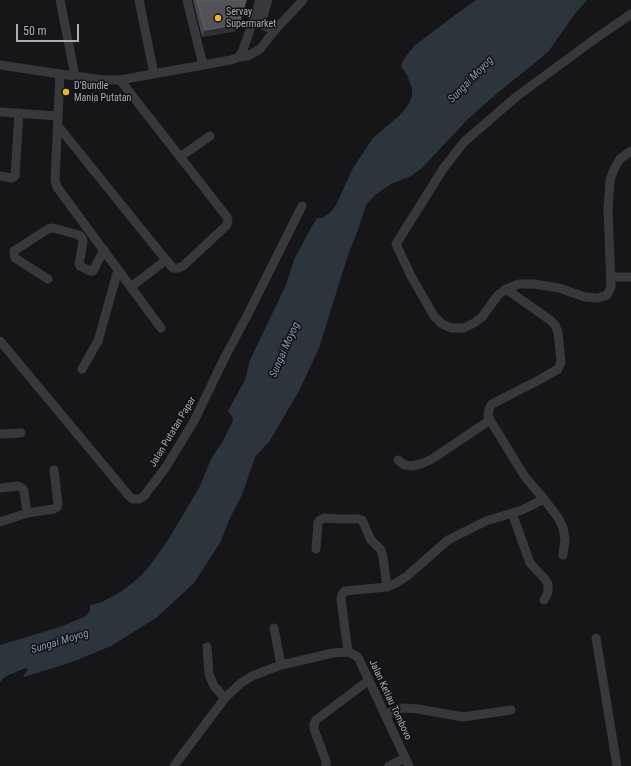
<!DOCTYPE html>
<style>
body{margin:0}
#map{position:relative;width:631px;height:766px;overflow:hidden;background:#161618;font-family:"Roboto Condensed",sans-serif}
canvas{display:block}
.scale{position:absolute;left:16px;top:24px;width:63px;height:18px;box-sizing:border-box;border:2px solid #a8adb8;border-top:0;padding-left:5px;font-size:12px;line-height:14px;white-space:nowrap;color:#a8adb8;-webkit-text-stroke:3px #111113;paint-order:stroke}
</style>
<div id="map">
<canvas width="631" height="766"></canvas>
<div class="scale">50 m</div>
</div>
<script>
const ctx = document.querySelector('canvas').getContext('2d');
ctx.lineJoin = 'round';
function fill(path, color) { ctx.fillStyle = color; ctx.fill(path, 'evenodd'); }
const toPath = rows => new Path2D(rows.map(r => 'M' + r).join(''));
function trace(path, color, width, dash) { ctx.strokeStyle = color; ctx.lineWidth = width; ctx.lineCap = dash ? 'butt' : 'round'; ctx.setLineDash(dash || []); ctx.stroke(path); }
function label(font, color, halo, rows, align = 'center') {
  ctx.font = font + ' "Roboto Condensed",sans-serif'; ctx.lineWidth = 3; ctx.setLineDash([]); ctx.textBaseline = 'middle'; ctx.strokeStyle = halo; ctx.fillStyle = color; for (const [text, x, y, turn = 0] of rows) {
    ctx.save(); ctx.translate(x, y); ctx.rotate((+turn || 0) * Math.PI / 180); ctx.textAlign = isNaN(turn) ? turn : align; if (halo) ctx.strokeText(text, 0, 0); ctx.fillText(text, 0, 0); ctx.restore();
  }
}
fill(toPath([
 [476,0,587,0,574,15,548,52,494,96,467,120,422,168,411,176,391,184,375,195,366,205,358,230,348,255,319,348,299,391,269,442,255,457,242,495,230,518,220,543,194,583,156,618,111,646,72,662,24,677,23,676,28,670,26,668,6,676,0,682,0,645,60,627,86,616,90,611,90,605,102,602,122,591,141,576,151,564,168,540,199,488,211,459,223,441,232,423,233,418,228,411,245,380,250,360,286,285,294,260,308,233,317,218,322,218,330,213,336,205,353,168,373,138,401,114,409,104,412,96,412,88,407,75,401,66,404,59,414,46,455,15]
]), '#2c353c');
trace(toPath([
 [60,0,75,76],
 [139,0,154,74],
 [187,0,203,65],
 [268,0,261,23,262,25,275,30,303,0],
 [631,14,592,41,516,97,464,142,443,169,396,244,411,276,434,316,442,324,452,328,464,328,474,323,482,317,498,295,506,289,519,284,534,284,559,288,585,297,598,298,607,295,611,287,608,209,610,180,614,169,620,159,631,151],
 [239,57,243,50,260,0],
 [0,65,60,74,104,80,120,80,203,65,231,60,239,57,248,56,260,49,275,30],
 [60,74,55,180,57,187,161,328],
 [0,112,58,116],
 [58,126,166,260,173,268,178,268,183,266,227,225,228,221,227,217,120,80],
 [180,157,210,136],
 [0,176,12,178,15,176,19,113],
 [612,277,631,277],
 [48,279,15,258,14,254,14,251,48,229,53,228,79,235,82,238,83,242,79,264,80,266,90,271,93,271,94,269,104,250],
 [131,287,166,260],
 [0,341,129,496,133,499,139,499,144,496,166,467,194,421,225,357,249,312,302,206],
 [82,369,98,341,118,270],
 [0,434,21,433],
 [398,460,404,465,412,466,421,464,432,459,490,420],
 [0,488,18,486,22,488,24,491,27,513],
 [544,499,559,519,563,528,565,539,563,555],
 [512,513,530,563,544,578,548,584,548,592,544,600],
 [0,522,27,513,54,509,57,507,58,504,54,470],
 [316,549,318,523,320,520,324,518,341,519,359,519,362,520,371,540,381,550,383,557,387,587],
 [274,628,281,665],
 [596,638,617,766],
 [207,647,209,674,214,686,225,698],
 [348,652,341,599,342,595,345,591,387,587,396,583,407,576,448,540,486,521,522,510,544,499,525,477,490,420,488,416,489,409,492,404,541,379,558,369,561,362,558,332,555,325,550,320,506,289],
 [385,714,403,708,418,709,463,717,511,710],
 [174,766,225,698,241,683,252,676,281,665,333,653,348,652,358,657,409,766],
 [326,766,326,761,314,729,314,724,316,720,369,680],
 [389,766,405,758]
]), '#37383d', 9);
fill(toPath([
 [193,0,247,0,245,4,236,31,202,37]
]), '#47494d');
fill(toPath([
 [239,24,236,31,202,37,205,30]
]), '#2f3033');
const building = toPath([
 [197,0,246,0,239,24,205,30,197,0]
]);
fill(building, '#525359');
trace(building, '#5f6168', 1);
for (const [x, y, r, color] of [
 [218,18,4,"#f2b134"],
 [66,92,4,"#f2b134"]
]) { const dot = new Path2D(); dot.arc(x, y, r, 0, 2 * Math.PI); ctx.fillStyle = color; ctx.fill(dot); trace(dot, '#111113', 1.5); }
label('10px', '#a8adb8', '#111113', [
 ["Servay",226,12],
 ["Supermarket",226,24],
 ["D'Bundle",74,86],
 ["Mania Putatan",74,98]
], 'left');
label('10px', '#a8adb8', '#111113', [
 ["Jalan Putatan Papar",173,432,-59],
 ["Jalan Ketiau Tombovo",390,700,65]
]);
label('italic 11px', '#7f9bb3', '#111113', [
 ["Sungai Moyog",471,80,-46],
 ["Sungai Moyog",285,350,-66],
 ["Sungai Moyog",60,642,-17]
]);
</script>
